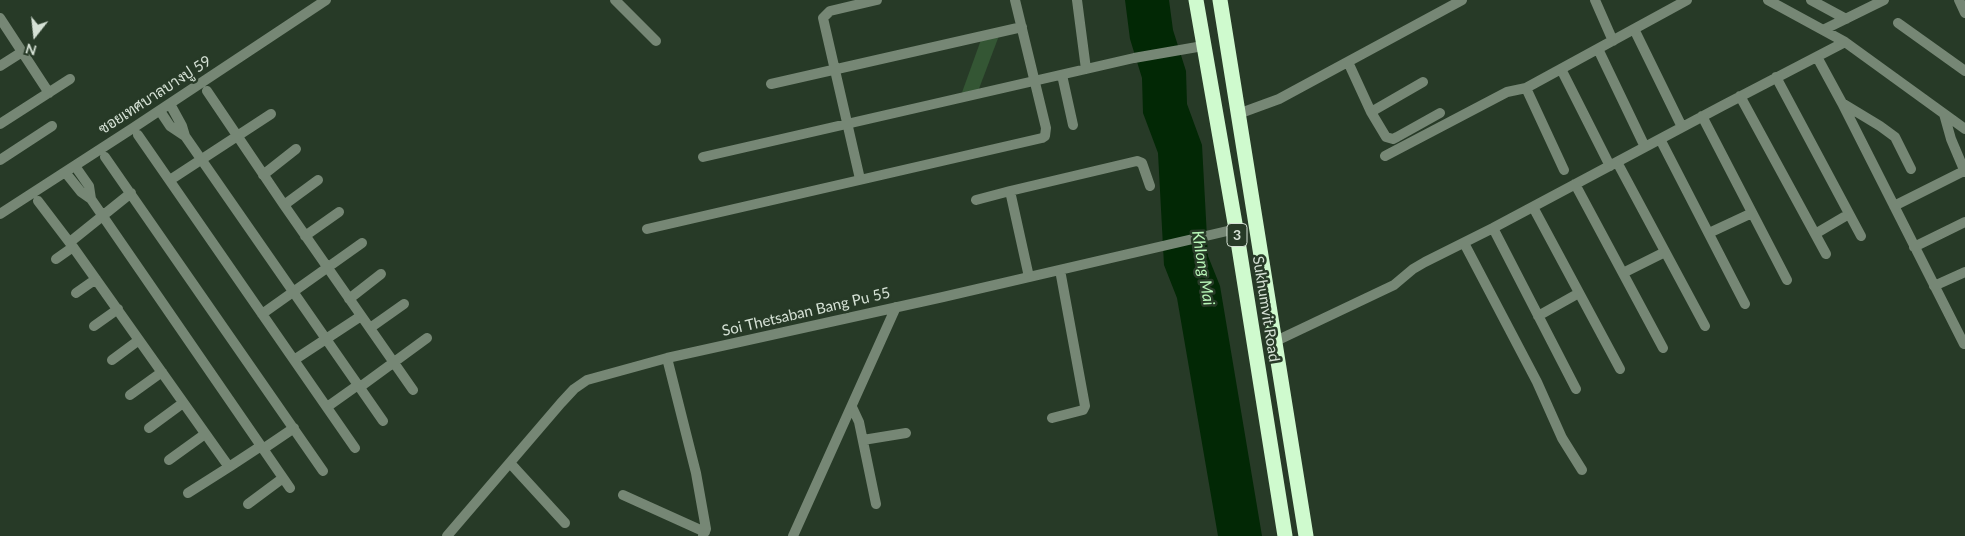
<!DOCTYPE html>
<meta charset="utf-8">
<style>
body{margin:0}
#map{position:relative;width:1965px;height:536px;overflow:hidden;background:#273a27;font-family:Lato,sans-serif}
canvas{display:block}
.north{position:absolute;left:10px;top:10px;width:50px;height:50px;-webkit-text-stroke:4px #273a27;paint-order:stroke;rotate:196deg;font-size:14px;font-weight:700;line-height:20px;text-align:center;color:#d5e1d5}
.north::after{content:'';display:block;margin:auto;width:18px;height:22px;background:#d5e1d5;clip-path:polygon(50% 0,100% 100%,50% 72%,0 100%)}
</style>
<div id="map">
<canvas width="1965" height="536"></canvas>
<div class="north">N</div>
</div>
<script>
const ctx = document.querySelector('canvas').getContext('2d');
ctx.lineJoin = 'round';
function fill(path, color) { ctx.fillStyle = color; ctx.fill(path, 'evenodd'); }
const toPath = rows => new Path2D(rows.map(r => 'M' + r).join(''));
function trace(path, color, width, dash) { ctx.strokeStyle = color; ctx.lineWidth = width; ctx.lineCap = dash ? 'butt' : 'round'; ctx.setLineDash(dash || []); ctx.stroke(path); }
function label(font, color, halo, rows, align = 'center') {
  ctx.font = font + ' Lato,Sarabun,sans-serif'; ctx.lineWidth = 5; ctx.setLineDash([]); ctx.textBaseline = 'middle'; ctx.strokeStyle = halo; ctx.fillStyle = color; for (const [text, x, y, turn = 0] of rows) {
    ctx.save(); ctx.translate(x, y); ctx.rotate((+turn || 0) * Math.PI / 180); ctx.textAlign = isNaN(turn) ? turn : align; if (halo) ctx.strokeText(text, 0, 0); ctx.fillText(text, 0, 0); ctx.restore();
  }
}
fill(toPath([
 [1000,33,977,94,960,98,982,37]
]), '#345634');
fill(toPath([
 [1125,0,1169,0,1173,30,1186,71,1187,104,1202,145,1208,256,1220,286,1262,536,1218,536,1177,298,1164,265,1158,153,1143,113,1142,78,1130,39]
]), '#022805');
trace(toPath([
 [615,0,656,41],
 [1077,0,1086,69],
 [1595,0,1613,41],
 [1768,0,1845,42,1965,129],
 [1811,0,1846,19],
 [1959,0,1965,13],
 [0,18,49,93],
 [1898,23,1965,71],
 [1634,29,1682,127],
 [1823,30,1884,0],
 [1598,49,1645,147],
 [1817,57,1842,103,1964,344],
 [1348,62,1371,112,1386,137,1393,139,1397,137,1440,113],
 [0,66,22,52],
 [1561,69,1610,166],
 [1062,75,1073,125],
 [1776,77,1861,236],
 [771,84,1022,27],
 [1526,88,1564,170],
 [207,91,284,205,413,390],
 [1740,96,1826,254],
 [1842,103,1880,126,1895,137,1911,169],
 [170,104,182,126,185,136,383,421],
 [160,111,170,126,185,136],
 [1371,112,1423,82],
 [1238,114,1279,99,1462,0],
 [1944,114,1951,139,1965,172],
 [1702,116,1787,280],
 [0,124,70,79],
 [138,135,355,448],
 [1660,139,1745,304],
 [1385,156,1507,92,1526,88,1687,0],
 [105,157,323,471],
 [703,157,1134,58,1203,46],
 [0,160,52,126],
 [1617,162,1705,326],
 [75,166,89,186,91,199],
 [65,172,81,192,91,199,290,488],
 [263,175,296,149],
 [860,179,823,18,830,11,877,0],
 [170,180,271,114],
 [1575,184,1663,348],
 [1010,191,1137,161,1142,163,1150,186],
 [976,200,1010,191,1029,277],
 [38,201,73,247,229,467,261,446],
 [284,205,318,180],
 [1894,206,1964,171],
 [1533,207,1620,369],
 [0,214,133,128,326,0],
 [1493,228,1576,389],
 [647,229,1042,138,1045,136,1046,128,1015,0],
 [1709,233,1752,213],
 [1815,234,1849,214],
 [305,236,339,212],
 [70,242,131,193],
 [1464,243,1537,382,1562,438,1582,470],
 [1914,247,1965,222],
 [56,259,73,247],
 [1623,273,1665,252],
 [1934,286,1965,272],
 [76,293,96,279],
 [349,299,381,274],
 [262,314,362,243],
 [1538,316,1579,293],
 [94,326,118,309],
 [370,328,404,304],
 [1276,341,1394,285,1413,269,1425,262,1493,228,1722,106,1845,42],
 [667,358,696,473,706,529,703,536],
 [112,360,139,340],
 [294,360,361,316],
 [360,387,427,338],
 [130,395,162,372],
 [327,407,358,385],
 [852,407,859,422,876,504],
 [1052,418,1083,410,1085,406,1060,270],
 [149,428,183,403],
 [863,440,906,433],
 [263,449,294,428],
 [169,460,205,434],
 [510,463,565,523],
 [188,493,229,467],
 [623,495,705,532],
 [248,504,283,478],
 [447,536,561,403,574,389,587,380,667,358,943,297,1236,229],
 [793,536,896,307]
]), '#768775', 10);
trace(toPath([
 [1196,0,1236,229,1285,536],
 [1220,0,1306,536]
]), '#cfface', 15);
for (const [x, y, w] of [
 [1237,235,20]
]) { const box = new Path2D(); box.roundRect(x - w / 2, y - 11.5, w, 23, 4); ctx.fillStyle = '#273a27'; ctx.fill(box); trace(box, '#d5e1d5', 1); }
label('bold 14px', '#d5e1d5', null, [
 ["3",1237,235]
]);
label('15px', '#d5e1d5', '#273a27', [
 ["ซอยเทศบาลบางปู 59",155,95,-33],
 ["Sukhumvit Road",1266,309,81],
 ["Soi Thetsaban Bang Pu 55",806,312,-13]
]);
label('italic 16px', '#b9f7b9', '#273a27', [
 ["Khlong Mai",1203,268,81]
]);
</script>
